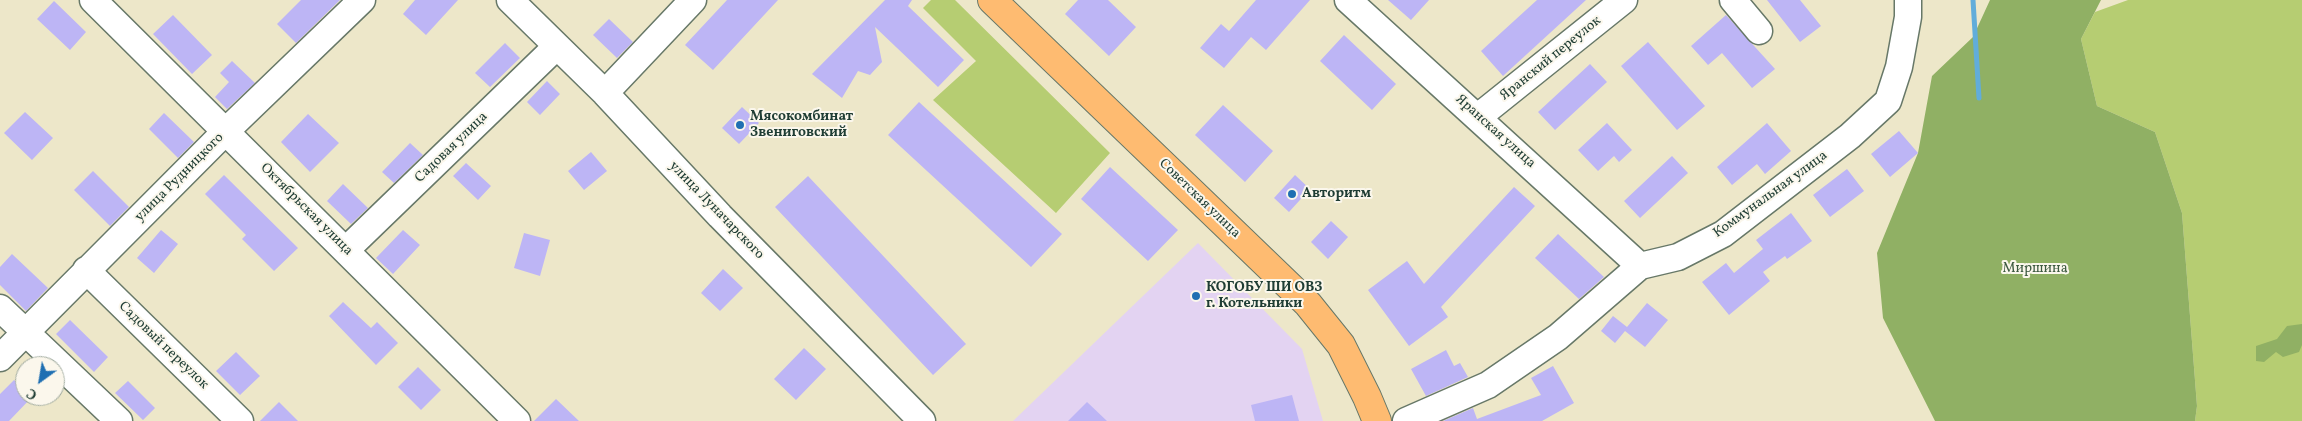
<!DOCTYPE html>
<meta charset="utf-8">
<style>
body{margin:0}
#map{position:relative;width:2302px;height:421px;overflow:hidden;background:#ede7c9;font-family:Vollkorn,serif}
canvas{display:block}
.north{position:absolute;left:15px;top:356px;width:50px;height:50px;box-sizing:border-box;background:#fbf7ec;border:1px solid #a3ada2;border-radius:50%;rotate:212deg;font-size:14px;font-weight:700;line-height:20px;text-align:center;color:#1f3d34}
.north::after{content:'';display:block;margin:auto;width:18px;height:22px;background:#1f6fb2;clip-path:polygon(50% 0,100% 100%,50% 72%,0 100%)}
</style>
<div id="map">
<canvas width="2302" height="421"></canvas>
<div class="north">С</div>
</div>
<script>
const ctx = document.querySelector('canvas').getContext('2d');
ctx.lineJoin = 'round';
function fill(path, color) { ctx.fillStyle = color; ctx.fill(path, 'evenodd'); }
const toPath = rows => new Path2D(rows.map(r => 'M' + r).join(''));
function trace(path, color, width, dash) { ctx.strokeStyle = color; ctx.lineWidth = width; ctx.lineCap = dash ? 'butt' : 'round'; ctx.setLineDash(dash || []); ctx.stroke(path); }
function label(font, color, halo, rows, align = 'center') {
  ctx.font = font + ' Vollkorn,serif'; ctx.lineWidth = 4; ctx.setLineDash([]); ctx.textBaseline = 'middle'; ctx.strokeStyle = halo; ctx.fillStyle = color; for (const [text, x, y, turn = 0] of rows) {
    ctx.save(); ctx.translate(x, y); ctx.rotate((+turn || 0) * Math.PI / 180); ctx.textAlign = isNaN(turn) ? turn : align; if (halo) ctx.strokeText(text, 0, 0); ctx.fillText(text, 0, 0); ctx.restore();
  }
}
fill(toPath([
 [1198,243,1302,349,1323,421,1013,421]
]), '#e3d3f2');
fill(toPath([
 [931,0,955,0,1110,153,1056,213,933,100,976,61,923,8],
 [2128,0,2302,0,2302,421,2195,421,2197,406,2182,213,2155,132,2097,106,2081,39,2095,12]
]), '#b6cd72');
fill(toPath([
 [1990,0,2101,0,2081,39,2097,106,2155,132,2182,213,2197,406,2195,421,1935,421,1883,318,1877,253,1918,153,1932,76,1973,37],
 [2302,324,2302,345,2299,352,2283,357,2276,352,2264,362,2256,361,2256,346,2277,339,2287,326]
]), '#90b064');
trace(toPath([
 [1973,0,1979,98]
]), '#61adda', 5);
fill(toPath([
 [301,0,340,0,296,43,277,24],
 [415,0,458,0,426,35,403,14],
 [727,0,778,0,713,70,685,45],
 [885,0,912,0,908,6,964,60,938,87,875,27,882,62,870,75,858,71,842,98,812,74],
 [1078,0,1108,0,1136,27,1109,56,1065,14],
 [1256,0,1310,0,1266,50,1251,37,1224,68,1200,48,1221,24,1229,31],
 [1388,0,1429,0,1411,20],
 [1537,0,1586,0,1503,76,1481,51],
 [1767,0,1800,0,1821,26,1800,42],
 [54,1,86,32,70,50,37,19],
 [173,15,212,55,192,74,153,34],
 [1726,15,1775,69,1752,88,1722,53,1708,65,1691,46],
 [609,19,633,42,617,58,593,35],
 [1344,35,1396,84,1372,110,1320,61],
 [1648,42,1705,106,1677,130,1621,66],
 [505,43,520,58,490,87,475,73],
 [232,61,255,83,227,109,215,97,229,82,220,73],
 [1590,64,1607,82,1555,130,1538,112],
 [547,81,560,94,540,115,527,102],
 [919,102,1062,234,1031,267,888,135],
 [1223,105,1273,151,1245,182,1195,135],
 [742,107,759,123,739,144,722,128],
 [25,112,53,138,32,160,4,133],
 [164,113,194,142,178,158,149,129],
 [308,114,339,143,310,172,281,142],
 [1607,123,1632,150,1619,162,1614,156,1598,171,1578,150],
 [1767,123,1791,151,1765,174,1757,164,1732,185,1717,167],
 [1899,131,1918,153,1890,177,1871,154],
 [410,143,423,155,394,183,382,172],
 [591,152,607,171,584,190,568,171],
 [1672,156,1688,173,1640,218,1624,201],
 [466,163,491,186,478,200,453,176],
 [1110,167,1178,230,1148,261,1081,199],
 [1847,169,1864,191,1830,217,1813,195],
 [93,171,129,207,110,226,74,190],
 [224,175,298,248,274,271,242,239,246,235,205,194],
 [1295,175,1310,189,1289,212,1274,198],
 [808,176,966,344,933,375,775,207],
 [343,184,368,208,351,224,327,201],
 [1514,187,1535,206,1441,307,1448,317,1409,346,1368,290,1407,261,1424,284],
 [1791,213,1812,241,1787,259,1785,256,1763,272,1770,281,1729,315,1702,282,1726,263,1734,273,1763,249,1756,240],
 [1331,221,1348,237,1328,259,1311,242],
 [161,230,178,244,154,273,137,258],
 [403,230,420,245,393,274,376,258],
 [524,233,550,240,540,276,514,268],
 [1558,234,1604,277,1579,299,1535,258],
 [12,254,48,288,26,311,0,285,0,267],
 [723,269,743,288,720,311,701,293],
 [343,302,371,328,377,322,398,343,376,365,329,316],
 [1647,303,1668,320,1645,347,1625,331,1615,343,1601,331,1613,316,1627,327],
 [70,320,108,357,94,372,56,334],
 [804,348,826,369,796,400,774,379],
 [1446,350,1454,366,1460,363,1468,377,1426,396,1411,369],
 [236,352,260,376,240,395,216,371],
 [1553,366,1574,403,1542,421,1443,421,1473,408,1477,419,1541,395,1531,378],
 [418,367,441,390,421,410,398,387],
 [14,380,25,390,25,396,32,397,9,421,0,421,0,394],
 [128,381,155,408,143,420,115,393],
 [1292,395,1299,421,1255,421,1251,405],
 [556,399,579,421,534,421],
 [279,402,298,421,260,421],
 [1087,402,1107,421,1068,421]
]), '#bdb5f5');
const minor = toPath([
 [93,0,517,421],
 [510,0,605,93,720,216,922,421],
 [1348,0,1640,266],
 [1733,0,1759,31],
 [605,93,693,0],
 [1478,117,1624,0],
 [346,250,557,46],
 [86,270,240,421],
 [0,308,119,421],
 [0,358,226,131,362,0],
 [1406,421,1488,385,1558,337,1640,266,1678,257,1723,234,1850,136,1888,101,1899,67,1908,17,1908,0]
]);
const major = toPath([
 [992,0,1308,304,1341,345,1367,397,1377,421]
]);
trace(minor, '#677868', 29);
trace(major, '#677868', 30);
trace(minor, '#fff', 26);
trace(major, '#febb71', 28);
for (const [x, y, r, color] of [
 [740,125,5,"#1f6fb2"],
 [1292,194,5,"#1f6fb2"],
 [1196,296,5,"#1f6fb2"]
]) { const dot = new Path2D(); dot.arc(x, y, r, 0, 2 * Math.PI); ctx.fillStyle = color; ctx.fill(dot); trace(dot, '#fbf7ec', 2); }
label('14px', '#1f3d34', '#fbf7ec', [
 ["Яранский переулок",1551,59,-39],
 ["Яранская улица",1495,132,42],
 ["Садовая улица",452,148,-44],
 ["улица Рудницкого",180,178,-45],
 ["Коммунальная улица",1771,195,-36],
 ["Советская улица",1199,199,44],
 ["Октябрьская улица",306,210,45],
 ["улица Луначарского",716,211,46],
 ["Садовый переулок",163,346,44]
]);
label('bold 14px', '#1f3d34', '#fbf7ec', [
 ["Мясокомбинат",750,117],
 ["Звениговский",750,133],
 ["Авторитм",1302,194],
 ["КОГОБУ ШИ ОВЗ",1206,288],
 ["г. Котельники",1206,304]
], 'left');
label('14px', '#3d5a40', '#fbf7ec', [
 ["Миршина",2035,269]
]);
</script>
